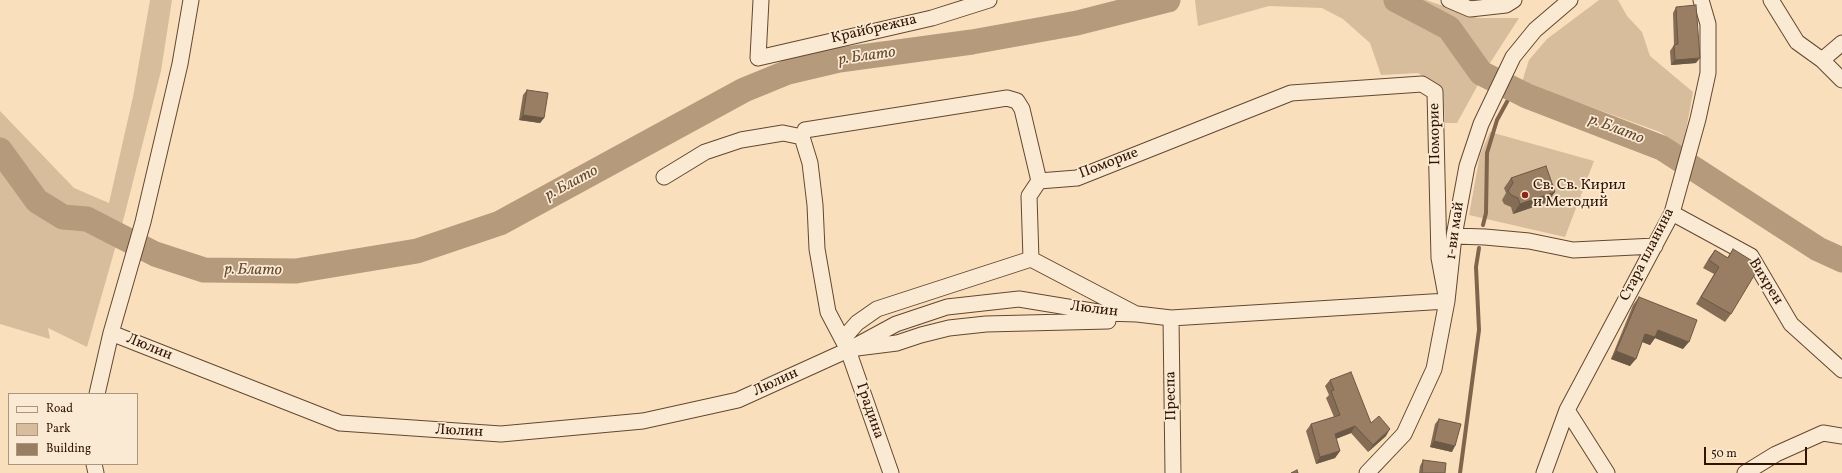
<!DOCTYPE html>
<meta charset="utf-8">
<style>
body{margin:0}
#map{position:relative;width:1842px;height:473px;overflow:hidden;background:#f9dfbb;font-family:Vollkorn,serif}
canvas{display:block}
.legend{position:absolute;left:8px;top:393px;width:130px;height:72px;box-sizing:border-box;background:#fbead3;border:1px solid #aa9580;margin:0;padding:5px 7px;list-style:none;font-size:12px;color:#301503}
.legend li{display:flex;align-items:center;gap:8px;height:20px}
.legend b{width:20px;border:1px solid #aa9580}
.scale{position:absolute;left:1704px;top:447px;width:103px;height:18px;box-sizing:border-box;border:2px solid #301503;border-top:0;padding-left:5px;font-size:12px;line-height:14px;white-space:nowrap;color:#301503;-webkit-text-stroke:3px #fbead3;paint-order:stroke}
</style>
<div id="map">
<canvas width="1842" height="473"></canvas>
<ul class="legend">
<li><b style="height:5px;background:#fbead3"></b>Road</li>
<li><b style="height:11px;background:#d7bd9c"></b>Park</li>
<li><b style="height:11px;background:#997e63"></b>Building</li>
</ul>
<div class="scale">50 m</div>
</div>
<script>
const ctx = document.querySelector('canvas').getContext('2d');
ctx.lineJoin = 'round';
function fill(path, color) { ctx.fillStyle = color; ctx.fill(path, 'evenodd'); }
const toPath = rows => new Path2D(rows.map(r => 'M' + r).join(''));
function trace(path, color, width, dash) { ctx.strokeStyle = color; ctx.lineWidth = width; ctx.lineCap = dash ? 'butt' : 'round'; ctx.setLineDash(dash || []); ctx.stroke(path); }
function label(font, color, halo, rows, align = 'center') {
  ctx.font = font + ' Vollkorn,serif'; ctx.lineWidth = 3.5; ctx.setLineDash([]); ctx.textBaseline = 'middle'; ctx.strokeStyle = halo; ctx.fillStyle = color; for (const [text, x, y, turn = 0] of rows) {
    ctx.save(); ctx.translate(x, y); ctx.rotate((+turn || 0) * Math.PI / 180); ctx.textAlign = isNaN(turn) ? turn : align; if (halo) ctx.strokeText(text, 0, 0); ctx.fillText(text, 0, 0); ctx.restore();
  }
}
fill(toPath([
 [150,0,172,0,161,71,124,217,87,347,48,328,50,339,0,324,0,111,74,188,109,203,133,97],
 [1195,0,1426,0,1478,18,1519,18,1490,63,1457,123,1445,123,1443,89,1418,73,1381,75,1370,43,1343,19,1322,8,1269,6,1198,26],
 [1599,0,1618,0,1627,16,1642,32,1650,56,1693,92,1683,147,1660,132,1522,82,1529,60,1547,39],
 [1490,132,1594,161,1565,237,1469,215,1480,155]
]), '#d7bd9c');
trace(toPath([
 [1483,225,1486,213,1487,153,1497,120,1514,89],
 [1460,473,1479,330,1476,267,1479,248]
]), '#80654c', 4);
trace(toPath([
 [1396,0,1449,28,1481,73,1527,96,1662,148,1818,249,1842,260],
 [0,150,37,201,63,217,87,219,155,254,204,270,296,271,417,251,500,223,744,90,788,72,839,60,972,42,1077,23,1168,0]
]), '#b59a7c', 25);
const minor = toPath([
 [761,0,758,58,932,18,989,0],
 [1449,0,1470,9,1506,5,1514,0],
 [1771,0,1797,42,1822,60,1842,80],
 [1822,60,1842,43],
 [664,177,705,152,741,140,783,133,802,137],
 [1672,213,1751,256,1791,324,1842,370],
 [1454,236,1485,237,1529,241,1573,250,1655,246],
 [1031,259,1029,196,1039,181],
 [1171,318,1173,473],
 [111,333,340,423,501,434,643,421,738,400,848,350,896,324,947,307,1019,299,1104,313,1137,314,1171,318,1447,301,1439,258,1435,92,1422,84,1291,93,1077,178,1039,181,1022,109,1017,101,1007,98,805,130,802,137,810,163,815,205,817,249,828,312,848,350,891,473],
 [843,339,857,323,877,309,1031,259,1134,313],
 [857,348,897,343,921,335,949,328,986,324,1108,321],
 [97,394,111,333,143,222,180,64,191,0],
 [1567,410,1607,473],
 [94,464,96,473],
 [1367,473,1404,434,1434,369,1447,301,1454,236,1467,166,1481,124,1513,57,1535,30,1570,0],
 [1544,473,1567,410,1672,213,1698,119,1708,73,1708,24,1701,0],
 [1745,473,1776,454,1823,433,1842,436]
]);
trace(minor, '#624831', 17);
trace(minor, '#fbead3', 15);
fill(toPath([
 [1676,7,1696,63,1671,65,1670,51,1674,45,1673,13],
 [527,90,544,118,540,123,519,120,523,95],
 [1511,178,1548,202,1513,214,1511,207,1504,204,1502,200,1506,193,1504,188],
 [1733,249,1731,314,1725,322,1696,304,1714,274,1703,268,1709,258,1715,250,1727,258],
 [1639,297,1683,349,1655,338,1650,345,1642,342,1630,366,1611,359,1633,305],
 [1330,380,1371,423,1386,436,1368,452,1351,433,1336,439,1340,451,1335,458,1316,464,1306,431,1311,424,1334,417,1326,398,1329,395,1325,386],
 [1439,419,1452,452,1430,447,1435,424],
 [1423,460,1445,473,1419,473,1420,466]
]), '#846c55');
fill(toPath([
 [1700,58,1696,63,1671,65,1675,60],
 [523,115,544,118,540,123,519,120],
 [1555,192,1548,202,1513,214,1520,204],
 [1658,330,1689,342,1683,349,1655,338,1650,345,1640,341,1645,334],
 [1616,351,1636,359,1630,366,1611,359],
 [1355,426,1351,433,1330,441,1335,434],
 [1390,429,1386,436,1368,452,1373,445],
 [1434,441,1455,446,1452,452,1430,447],
 [1340,451,1335,458,1316,464,1320,457]
]), '#6b5845');
const building = toPath([
 [1696,5,1700,58,1675,60,1674,45,1678,44,1676,7,1696,5],
 [527,90,548,93,544,118,523,115,527,90],
 [1546,166,1555,192,1520,204,1518,198,1511,195,1508,191,1513,183,1511,178,1546,166],
 [1733,249,1754,262,1758,269,1731,314,1701,297,1719,267,1709,260,1715,250,1728,258,1733,249],
 [1639,297,1697,320,1689,342,1658,330,1655,337,1645,334,1636,359,1616,351,1639,297],
 [1351,372,1371,423,1379,416,1390,429,1373,445,1355,426,1335,434,1340,451,1320,457,1311,424,1340,415,1331,391,1334,390,1330,380,1351,372],
 [1439,419,1461,424,1455,446,1434,441,1439,419],
 [1423,460,1446,463,1445,473,1422,473,1423,460],
 [1297,470,1298,473,1291,473,1297,470]
]);
fill(building, '#997e63');
trace(building, '#6b5845', 1);
for (const [x, y, r, color] of [
 [1525,195,4,"#8f2418"]
]) { const dot = new Path2D(); dot.arc(x, y, r, 0, 2 * Math.PI); ctx.fillStyle = color; ctx.fill(dot); trace(dot, '#fbead3', 1.5); }
label('15px', '#301503', '#fbead3', [
 ["Крайбрежна",874,30,-13],
 ["Поморие",1436,134,-91],
 ["Поморие",1109,164,-21],
 ["1-ви май",1456,231,-82],
 ["Стара планина",1648,255,-63],
 ["Вихрен",1765,282,58],
 ["Люлин",1094,310,7],
 ["Люлин",149,348,22],
 ["Люлин",776,383,-25],
 ["Преспа",1172,396,-91],
 ["Градина",869,411,71],
 ["Люлин",459,432,3]
]);
label('15px', '#301503', '#fbead3', [
 ["Св. Св. Кирил",1533,186],
 ["и Методий",1533,203]
], 'left');
label('italic 16px', '#654a33', '#fbead3', [
 ["р. Блато",867,57,-8],
 ["р. Блато",1616,130,21],
 ["р. Блато",572,184,-28],
 ["р. Блато",253,271,1]
]);
</script>
